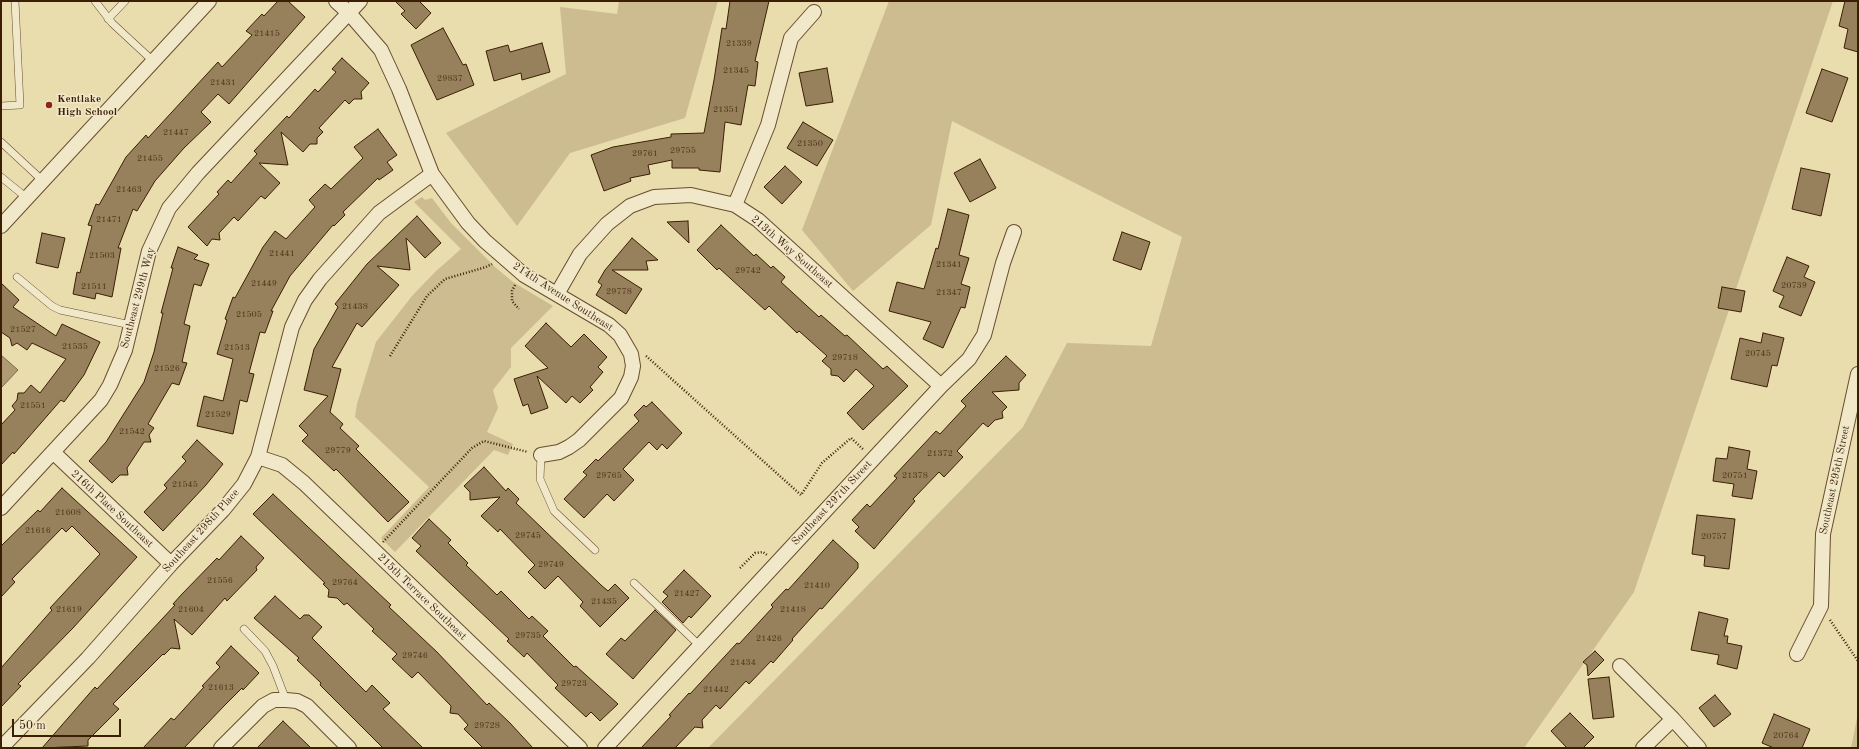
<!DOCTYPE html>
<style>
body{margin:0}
#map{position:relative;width:1859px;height:749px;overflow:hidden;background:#e9dcad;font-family:"Old Standard TT",serif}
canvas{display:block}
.frame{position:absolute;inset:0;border:2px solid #3c1e05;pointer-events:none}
.scale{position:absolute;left:12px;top:719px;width:109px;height:18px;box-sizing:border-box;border:2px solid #3c1e05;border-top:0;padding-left:5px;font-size:12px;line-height:14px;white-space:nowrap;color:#3c1e05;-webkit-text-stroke:3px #f1e8ca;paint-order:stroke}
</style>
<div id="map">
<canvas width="1859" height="749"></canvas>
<div class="frame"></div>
<div class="scale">50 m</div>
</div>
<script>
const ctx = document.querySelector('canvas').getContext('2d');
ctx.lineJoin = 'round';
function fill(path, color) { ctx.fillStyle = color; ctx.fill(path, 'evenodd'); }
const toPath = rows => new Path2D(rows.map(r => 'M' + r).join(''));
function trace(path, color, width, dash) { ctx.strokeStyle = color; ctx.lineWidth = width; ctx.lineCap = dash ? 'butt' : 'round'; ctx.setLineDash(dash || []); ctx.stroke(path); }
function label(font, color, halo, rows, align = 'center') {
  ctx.font = font + ' "Old Standard TT",serif'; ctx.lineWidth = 3; ctx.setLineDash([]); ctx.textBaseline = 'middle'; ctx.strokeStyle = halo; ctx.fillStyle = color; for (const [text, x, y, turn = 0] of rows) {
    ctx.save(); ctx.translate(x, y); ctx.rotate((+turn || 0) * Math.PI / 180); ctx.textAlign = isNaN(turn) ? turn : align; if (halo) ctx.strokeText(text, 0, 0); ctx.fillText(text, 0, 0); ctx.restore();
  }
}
fill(toPath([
 [619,1,718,1,685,118,570,153,517,226,446,133,566,74,560,7,617,14],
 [889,1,1833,1,1634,592,1524,748,708,748,1023,427,1067,343,1151,346,1182,237,952,121,931,225,853,291,802,230],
 [422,197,425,200,432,198,451,223,495,267,513,282,553,306,511,348,511,367,493,390,498,408,487,432,513,444,508,455,494,450,395,552,381,538,429,487,355,417,357,404,376,342,412,296,435,272,461,249,414,202],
 [1858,713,1858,748,1851,748]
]), '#ccbc90');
const water = toPath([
 [1,355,18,370,1,388,1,355]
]);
fill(water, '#ae9b74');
trace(water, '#806948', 1);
const building = toPath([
 [278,1,288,1,305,17,229,104,218,94,201,112,211,122,184,148,155,181,137,211,133,209,118,248,121,248,112,297,96,293,95,299,73,294,77,272,80,273,92,226,88,225,96,204,99,205,126,157,146,135,148,138,218,62,222,67,252,35,246,31,262,14,264,16,278,1],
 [395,1,419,1,431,13,416,29,401,14,405,11,395,1],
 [730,1,769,1,755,61,758,62,755,86,748,85,741,125,725,122,720,172,699,170,699,168,672,168,672,160,648,165,650,174,630,178,631,181,604,191,591,155,613,147,671,137,671,134,704,133,714,80,722,28,726,29,730,1],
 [1845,1,1858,1,1858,52,1844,48,1848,29,1839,26,1845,1],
 [443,28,463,65,466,64,474,85,437,100,411,45,443,28],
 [542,43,550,72,522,80,521,73,494,81,486,51,508,45,510,52,542,43],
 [342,58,369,83,361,92,362,99,354,99,349,104,345,100,319,128,323,132,317,138,317,144,310,144,303,152,281,132,288,165,259,163,280,183,265,199,261,196,238,221,234,217,219,233,220,240,212,239,207,246,188,227,219,194,217,192,228,180,231,183,257,154,254,151,287,116,289,118,315,89,318,92,336,72,332,69,342,58],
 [827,68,833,102,806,106,799,73,827,68],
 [1822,69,1848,78,1832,122,1806,113,1822,69],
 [803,122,833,140,817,166,787,148,803,122],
 [378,129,397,155,387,162,393,170,379,180,378,178,343,212,345,215,334,226,333,225,290,276,271,311,273,311,265,333,260,332,249,373,254,374,247,402,240,400,233,434,197,426,204,396,223,401,233,359,217,354,227,320,225,319,233,297,235,298,263,247,275,231,286,239,315,207,309,200,325,184,331,189,363,158,354,147,378,129],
 [980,159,996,188,970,202,954,173,980,159],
 [785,166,802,182,782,204,764,187,785,166],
 [1801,168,1830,174,1821,216,1792,209,1801,168],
 [948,209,969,215,959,255,969,258,961,284,970,287,965,308,961,307,943,348,923,339,931,322,889,311,897,282,924,289,936,248,938,249,948,209],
 [417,216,441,243,425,258,406,238,410,270,377,266,399,285,362,327,357,323,332,367,341,369,330,412,343,424,340,428,359,446,356,449,409,502,388,522,336,469,334,471,302,441,308,435,299,426,328,396,304,390,314,349,338,307,335,304,367,264,417,216],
 [688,221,689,243,667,222,688,221],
 [721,225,754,256,756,254,771,268,773,266,785,277,781,282,819,317,821,315,845,336,847,335,883,369,887,366,908,386,863,430,847,413,874,386,856,369,844,382,838,376,831,375,831,369,822,361,827,356,799,331,797,333,769,306,765,310,719,268,717,270,697,250,721,225],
 [1122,232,1150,242,1141,270,1113,260,1122,232],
 [42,233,65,238,58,268,36,263,42,233],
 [632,238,658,260,646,261,648,270,612,270,642,289,626,314,596,295,602,285,598,282,605,270,632,238],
 [178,247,198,255,194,259,209,264,201,286,194,284,184,324,190,326,182,362,187,363,179,385,172,383,148,424,154,428,149,435,151,442,144,442,127,468,128,475,120,475,112,483,89,461,106,442,144,382,154,352,163,313,161,313,173,268,171,268,178,247],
 [1787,257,1809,266,1804,277,1815,282,1801,316,1779,307,1784,296,1773,291,1787,257],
 [1,283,19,300,13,307,56,336,62,324,100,342,84,375,64,402,61,400,14,454,13,452,1,465,1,425,15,410,12,406,17,400,18,393,24,393,31,385,40,393,66,359,32,343,27,350,17,343,12,346,10,338,1,332,1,283],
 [1722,287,1745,291,1741,312,1718,308,1722,287],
 [546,323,571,347,584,334,607,357,598,367,603,372,590,387,593,390,580,403,572,396,566,403,537,376,548,408,531,414,528,404,523,406,514,379,548,368,525,346,546,323],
 [1763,333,1784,338,1777,366,1772,365,1767,387,1731,379,1740,338,1761,343,1763,333],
 [1006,356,1026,375,1019,383,1019,390,992,392,1007,407,1002,412,1003,418,995,420,988,427,983,423,957,451,963,457,944,477,939,472,913,499,915,501,874,549,855,531,859,527,852,520,867,504,870,507,897,478,894,476,936,431,940,434,966,406,961,401,1006,356],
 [652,402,682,433,667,449,662,444,657,450,649,442,623,469,634,480,614,501,607,494,584,518,564,499,587,475,583,472,596,459,598,461,639,421,634,415,644,405,646,407,652,402],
 [197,440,223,464,206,485,163,531,144,512,167,488,164,485,186,461,182,457,197,440],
 [1729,447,1750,451,1747,469,1757,471,1752,499,1732,496,1734,484,1713,481,1716,458,1727,459,1729,447],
 [484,467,506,491,508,488,519,499,516,503,601,585,608,591,615,584,629,598,600,627,580,606,583,602,558,576,545,589,528,572,535,565,500,529,498,532,481,516,500,497,470,500,470,492,464,486,484,467],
 [62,488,137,557,73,628,18,684,21,686,1,707,1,668,52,610,50,608,100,554,72,526,66,532,62,528,12,579,15,582,1,597,1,546,38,510,40,512,62,488],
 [273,494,391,605,389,607,437,652,487,705,489,703,510,723,533,748,483,748,464,729,468,725,458,714,450,713,451,706,418,672,412,678,392,659,397,654,372,631,374,629,347,603,344,605,337,598,328,597,329,590,323,584,325,583,253,514,273,494],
 [1697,515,1735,519,1729,569,1704,566,1705,556,1692,554,1697,515],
 [429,519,451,540,448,543,468,563,466,565,497,595,501,591,529,619,532,616,548,631,543,636,574,667,576,666,618,704,600,721,591,712,586,717,555,688,558,685,527,653,524,657,507,641,509,639,416,551,421,546,412,538,429,519],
 [241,536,264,558,256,567,257,570,227,601,225,598,192,635,174,619,180,649,171,648,164,655,163,654,113,704,119,709,88,740,88,746,42,748,95,687,97,689,175,605,173,604,182,594,217,558,219,560,241,536],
 [833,540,858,563,858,568,822,609,820,608,792,639,793,640,773,663,771,661,749,684,746,681,720,709,716,705,702,720,703,728,695,727,675,748,641,748,671,716,669,715,689,693,690,694,737,643,739,644,773,607,771,605,786,589,788,590,833,540],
 [684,570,711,596,691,618,689,616,683,623,662,602,668,596,663,592,684,570],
 [275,596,300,619,304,615,309,615,322,627,312,638,366,692,372,685,390,703,383,709,423,748,383,748,320,685,321,683,297,660,299,658,254,618,275,596],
 [655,610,676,630,633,679,606,654,621,638,625,641,655,610],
 [1699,612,1728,619,1724,636,1728,636,1727,643,1742,646,1737,669,1717,664,1719,655,1691,650,1699,612],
 [231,646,259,673,243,690,242,688,224,706,184,748,143,748,171,718,174,720,204,687,202,686,220,667,216,663,231,646],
 [1595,651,1604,660,1588,676,1587,665,1583,662,1595,651],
 [1609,677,1614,717,1593,719,1588,679,1609,677],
 [1715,695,1731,714,1714,727,1699,708,1715,695],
 [1570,713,1594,737,1583,748,1567,748,1551,731,1570,713],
 [1774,714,1810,729,1802,748,1774,748,1762,743,1774,714],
 [283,721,311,748,257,748,283,721]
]);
fill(building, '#96815c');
trace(building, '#3c1e05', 1);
const service = toPath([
 [95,1,112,23,153,61],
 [108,19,125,1],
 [1,106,20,105,15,1],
 [1,142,43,181],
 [1,177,27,198],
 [17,277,52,306,60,310,131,325],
 [541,455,540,479,554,511,595,550],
 [634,583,700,646],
 [244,629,265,651,273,666,286,700]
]);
const minor = toPath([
 [336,1,349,13,381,50,399,89,432,174,468,223,485,241,524,275,609,325,620,335,631,354,633,366,631,377,621,398,579,440,569,447,559,452,541,455],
 [735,205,768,125,791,38,814,12],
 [1,226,209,1],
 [557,294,580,254,607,224,630,206,654,197,691,195,735,205,758,220,941,386],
 [54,453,171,564],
 [258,457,282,465,304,483,580,748],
 [1,508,101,400,110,385,125,350,149,251,169,208,198,173,360,1],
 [1797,654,1821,606,1823,534,1858,374],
 [1620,666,1673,719,1699,748],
 [1,748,88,658,171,564,223,510,244,484,258,457,292,327,305,300,320,279,379,213,432,174],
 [221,748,263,706,274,700,286,700,297,701,307,706,349,748],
 [605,748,941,386,969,359,984,335,1003,263,1014,232],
 [1643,748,1673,719]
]);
trace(service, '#674e2f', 8);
trace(minor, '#674e2f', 16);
trace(toPath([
 [515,285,512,291,512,301,519,309],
 [390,356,427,296,445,279,486,267,492,264],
 [646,356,801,495,822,463,851,438,864,450],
 [383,542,472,448,484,441,528,452],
 [740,568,755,553,763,552,767,555],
 [1830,620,1858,661]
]), '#3c1e05', 2.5, [1, 2]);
trace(service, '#f1e8ca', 7);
trace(minor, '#f1e8ca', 14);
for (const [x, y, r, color] of [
 [49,105,4,"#8f2418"]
]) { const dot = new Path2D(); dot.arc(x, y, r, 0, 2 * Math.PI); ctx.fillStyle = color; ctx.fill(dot); trace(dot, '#f1e8ca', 1.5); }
label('9px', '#52371b', null, [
 ["21415",267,34],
 ["21339",739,44],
 ["21345",736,71],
 ["29837",450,79],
 ["21431",223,83],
 ["21351",726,110],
 ["21447",176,133],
 ["21350",810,144],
 ["29755",683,151],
 ["29761",645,154],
 ["21455",150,159],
 ["21463",129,190],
 ["21471",109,220],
 ["21441",282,254],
 ["21503",102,256],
 ["21341",949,265],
 ["29742",748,271],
 ["21449",264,284],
 ["20739",1794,286],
 ["21511",94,287],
 ["29778",619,292],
 ["21347",949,293],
 ["21438",355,307],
 ["21505",249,315],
 ["21527",23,330],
 ["21535",75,347],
 ["21513",237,348],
 ["20745",1758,354],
 ["29718",845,358],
 ["21526",167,369],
 ["21551",33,406],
 ["21529",218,415],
 ["21542",132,432],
 ["29779",338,451],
 ["21372",940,454],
 ["29765",609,476],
 ["21378",915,476],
 ["20751",1735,476],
 ["21545",185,485],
 ["21608",68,513],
 ["21616",38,531],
 ["29745",528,536],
 ["20757",1714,537],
 ["29749",551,565],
 ["21556",220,581],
 ["29764",345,583],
 ["21410",817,586],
 ["21427",687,594],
 ["21435",604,602],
 ["21619",69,610],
 ["21604",191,610],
 ["21418",793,610],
 ["29735",528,636],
 ["21426",769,639],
 ["29746",415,656],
 ["21434",743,663],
 ["29723",574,684],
 ["21613",221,688],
 ["21442",716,690],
 ["29728",487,726],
 ["20764",1786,736]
]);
label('bold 11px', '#3c1e05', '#f1e8ca', [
 ["Kentlake",57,99],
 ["High School",57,112]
], 'left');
label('11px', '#3c1e05', '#f1e8ca', [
 ["213th Way Southeast",792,252,41],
 ["214th Avenue Southeast",563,297,33],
 ["Southeast 299th Way",138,298,-75],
 ["Southeast 295th Street",1835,480,-78],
 ["Southeast 297th Street",832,503,-47],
 ["216th Place Southeast",112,509,43],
 ["Southeast 298th Place",201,531,-48],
 ["215th Terrace Southeast",422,597,44]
]);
</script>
